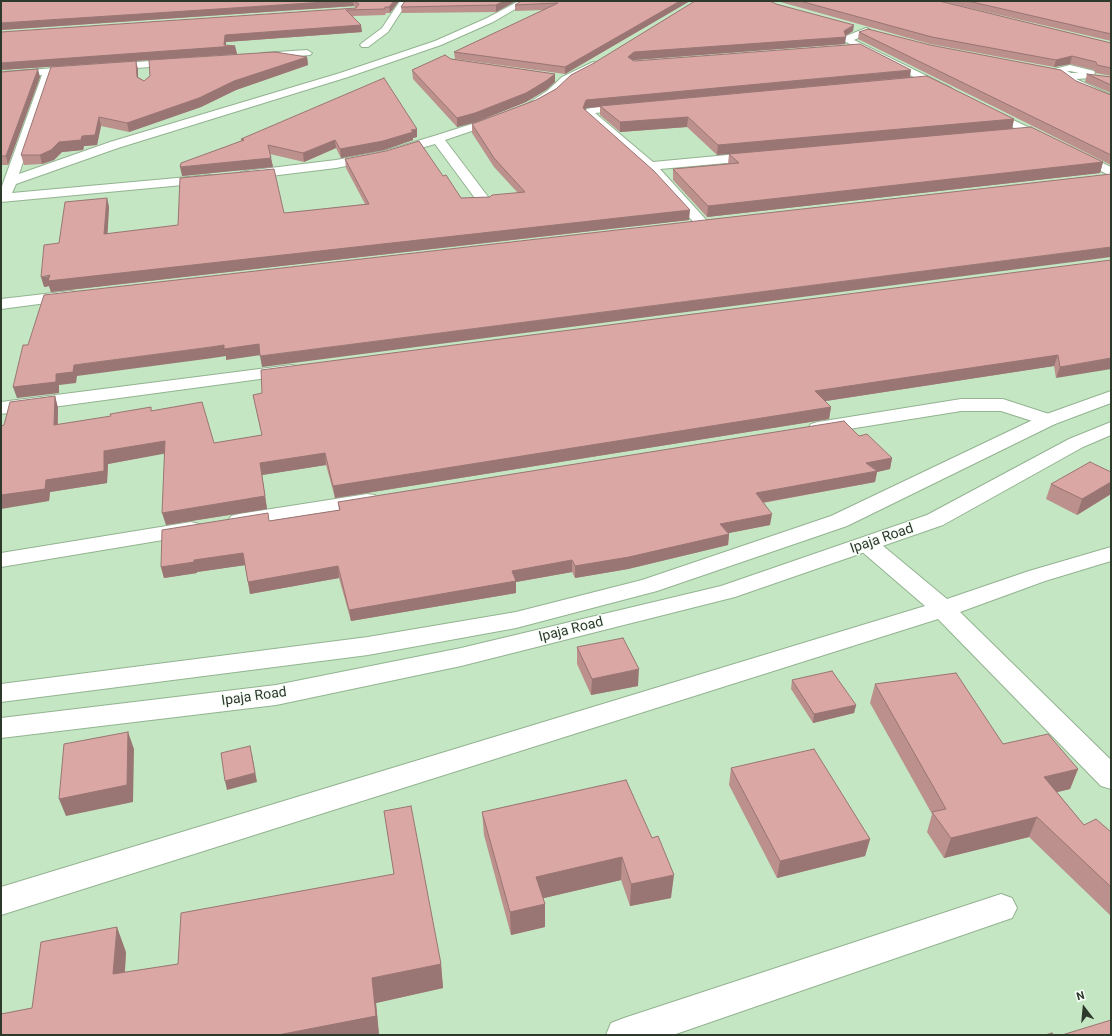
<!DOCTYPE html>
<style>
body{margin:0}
#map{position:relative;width:1112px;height:1036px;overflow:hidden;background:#c4e6c2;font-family:Roboto,sans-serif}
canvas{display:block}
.frame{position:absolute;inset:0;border:2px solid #2c392b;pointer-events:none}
.north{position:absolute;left:1064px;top:988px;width:40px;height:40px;-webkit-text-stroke:3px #f7fef7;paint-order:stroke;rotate:344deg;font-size:11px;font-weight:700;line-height:16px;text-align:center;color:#2c392b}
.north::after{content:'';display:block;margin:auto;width:14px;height:18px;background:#2c392b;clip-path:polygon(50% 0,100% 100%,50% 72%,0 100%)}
</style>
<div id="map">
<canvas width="1112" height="1036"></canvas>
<div class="frame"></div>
<div class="north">N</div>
</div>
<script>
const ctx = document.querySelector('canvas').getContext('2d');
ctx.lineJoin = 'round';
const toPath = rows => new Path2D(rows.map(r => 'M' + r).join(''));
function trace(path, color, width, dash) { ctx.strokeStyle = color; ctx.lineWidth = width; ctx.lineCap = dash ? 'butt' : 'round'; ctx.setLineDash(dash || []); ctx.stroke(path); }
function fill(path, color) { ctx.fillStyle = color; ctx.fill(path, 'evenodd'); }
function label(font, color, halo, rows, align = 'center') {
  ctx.font = font + ' Roboto,sans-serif'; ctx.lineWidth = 3; ctx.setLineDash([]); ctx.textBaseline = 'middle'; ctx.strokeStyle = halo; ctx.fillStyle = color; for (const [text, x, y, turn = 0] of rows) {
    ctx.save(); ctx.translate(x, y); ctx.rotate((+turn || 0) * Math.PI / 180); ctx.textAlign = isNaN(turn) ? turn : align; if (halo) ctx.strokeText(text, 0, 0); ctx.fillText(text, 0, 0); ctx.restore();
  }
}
const minor = toPath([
 [400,1,408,1,388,32,368,47,362,47,360,45,362,43,382,28,400,1],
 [519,1,529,1,493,22,441,45,348,77,118,148,16,184,12,193,210,175,215,176,217,179,215,182,1,202,1,194,2,194,1,189,42,75,1,78,1,72,178,59,183,62,178,65,52,74,19,174,110,142,340,73,435,41,487,18,519,1],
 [866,28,869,29,871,31,869,33,854,40,951,88,952,90,951,92,943,92,844,41,846,36,866,28],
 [307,50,312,53,310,55,262,59,257,56,262,53,307,50],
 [593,62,597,63,598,65,597,67,570,81,555,95,534,108,530,109,524,106,547,91,562,77,593,62],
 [1070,65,1094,71,1095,73,1092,78,1076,79,1111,95,1111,102,1075,87,1068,83,1065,78,1053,71,1054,69,1070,65],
 [1067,71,1070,71,1079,73,1071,73,1067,71],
 [630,104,636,107,634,109,595,113,653,162,759,152,763,153,765,156,763,159,759,160,660,169,709,223,707,226,702,227,697,226,646,169,586,117,583,113,587,109,600,106,630,104],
 [986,107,1111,167,1111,176,982,112,980,110,986,107],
 [500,115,504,116,506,118,504,120,445,140,492,202,490,205,485,206,480,205,435,144,386,158,336,168,246,179,241,178,240,175,241,172,246,171,336,160,384,151,434,136,500,115],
 [71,291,77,293,79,296,77,299,1,309,1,299,71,291],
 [291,365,297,366,300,370,297,374,1,414,1,402,291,365],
 [961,399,1003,399,1055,416,1058,420,1055,424,1048,426,1001,411,961,411,818,434,811,432,808,428,811,424,818,422,961,399],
 [367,494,375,495,378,500,375,505,239,528,231,526,228,521,231,516,239,514,367,494],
 [191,522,199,524,202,529,199,534,1,567,1,553,191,522],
 [868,538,876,540,947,599,1029,571,1111,547,1111,561,1045,581,960,612,1111,760,1111,789,1101,786,938,619,1,915,1,887,925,606,860,550,857,545,860,540,868,538],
 [1001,894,1012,898,1017,908,1012,918,673,1035,606,1035,611,1023,624,1018,1001,894]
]);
const major = toPath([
 [1111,391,1111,403,1055,424,847,526,657,591,516,628,368,655,1,702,1,684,368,637,516,612,642,580,831,516,1041,416,1111,391],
 [1111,422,1111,435,1083,447,943,525,735,597,461,666,276,705,1,738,1,718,276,685,461,648,721,586,927,515,1069,439,1111,422]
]);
trace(minor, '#93b391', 2);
trace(major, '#93b391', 2);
fill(minor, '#fff');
fill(major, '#fff');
fill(toPath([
 [1,1,399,1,390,13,386,13,385,15,353,16,362,32,226,42,226,45,235,46,237,54,1,70,356,8,354,6,1,30],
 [405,1,516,1,496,12,402,13,401,7],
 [521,1,690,1,565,74,455,59,454,52,544,10,515,11,515,5],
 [777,1,939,1,1111,43,1111,76,1096,73,1094,70,1070,64,1054,67,930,44],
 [940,1,1111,1,1111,41],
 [776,4,853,31,845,36,845,44,634,60,633,60,634,61,910,77,1014,119,1012,129,1103,162,1100,173,707,217,673,180,673,169,728,164,729,154,717,155,687,127,620,132,600,115,600,107,586,108,585,110,689,220,51,292,49,286,44,287,59,243,107,198,109,207,107,234,365,204,346,168,345,159,443,176,461,198,490,197,518,193,494,167,472,133,472,124,536,100,556,89,594,63],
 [859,32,930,45,1076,81,1111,95,1111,165,858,39],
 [307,57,308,65,236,90,201,107,129,132,101,126,97,145,84,146,83,150,62,152,54,160,42,164,24,165,21,155,136,61,138,70,138,77,144,81],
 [451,59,555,74,555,82,546,90,526,102,476,122,457,127,413,79,412,70],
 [1,72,40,77,8,165,1,165],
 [1087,74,1111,77,1111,93,1085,82],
 [417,137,413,138,413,140,384,150,341,158,336,148,304,162,270,154,273,167,182,176,242,140,241,139],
 [1111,260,1056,378,1054,366,825,401,831,407,829,419,335,498,326,465,262,475,267,509,166,525,164,453,108,464,107,483,50,492,49,501,4,425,55,396,58,408,58,425,152,411,214,443,262,435,253,395],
 [859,436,892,458,890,469,877,472,875,482,763,503,770,525,728,533,729,534,728,545,628,569,575,578,572,572,516,582,516,593,351,621,339,578,250,594,245,565,197,572,197,573,164,578,161,567,269,521,339,510,338,502],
 [1111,472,1111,494,1077,515,1046,499,1051,484],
 [577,647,638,686,591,695,577,664],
 [792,680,856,705,854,713,813,723,791,689],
 [875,684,1003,744,1078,769,1070,789,1057,792,1084,825,1111,832,1111,916,1029,837,944,858,927,832,932,814,870,703],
 [731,768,870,839,865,856,777,878,729,785],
 [626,780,671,898,630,906,621,880,543,898,545,904,545,927,511,935,484,835,482,812],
 [384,811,441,964,443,988,376,1003,379,1035,1,1035,32,1008,126,952,125,972,178,964,394,874]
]), '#bb908d');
fill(toPath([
 [341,1,353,1,354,6,1,30,1,23],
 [394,1,399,1,390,13,389,7],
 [504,1,516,1,496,12,496,5],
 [680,1,690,1,565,74,565,67],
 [361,25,362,32,226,42,226,47,235,46,237,54,1,70,1,63,224,45,225,35],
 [854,25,853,31,843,37,846,37,845,44,634,60,628,65,628,57,634,52,844,31],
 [1072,56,1070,64,1054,67,1056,60],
 [307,57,308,65,236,90,201,107,129,132,127,123,234,81],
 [136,61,138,70,138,85,137,77],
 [38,69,40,77,8,165,6,156],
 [911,70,910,77,600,106,600,107,586,108,583,116,583,108,586,100],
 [555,74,555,82,546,90,526,102,476,122,457,127,457,118],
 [99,117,101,126,97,145,84,146,83,150,62,152,54,160,42,164,40,155,59,142,82,136],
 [688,117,687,127,620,132,620,122],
 [1014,119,1012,129,717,155,718,145],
 [417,129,417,137,413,138,413,140,384,150,341,158,340,149],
 [335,140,336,148,304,162,303,153],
 [271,158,273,167,182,176,180,167],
 [1103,162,1100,173,707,217,708,206],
 [107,198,109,207,107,244,104,234],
 [690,210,689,220,51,292,49,286,44,287,41,277],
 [1111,247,1111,257,262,367,260,356],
 [259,344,261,355,226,360,226,356,213,358,77,376,76,383,59,385,59,393,17,398,13,387,56,374,74,365,211,347,224,345],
 [1058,355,1054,366,813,403,815,391],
 [1111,358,1111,369,1056,378,1060,367],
 [55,396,58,408,57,437,54,425],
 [831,407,829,419,335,498,333,486],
 [165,441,168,453,108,464,107,483,50,492,49,501,1,509,1,495,46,480,104,451],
 [325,453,326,465,262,475,267,509,166,525,162,513,260,463],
 [892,458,890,469,877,472,875,482,754,504,756,493,866,463],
 [1111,482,1111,494,1077,515,1082,499],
 [772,514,770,525,719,535,720,524],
 [729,534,728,545,628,569,575,578,575,566],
 [243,553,246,565,197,572,197,573,164,578,161,567,194,560],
 [572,560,572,572,516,582,516,593,351,621,349,610,512,571],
 [338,566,339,578,250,594,248,582],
 [639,669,638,686,591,695,592,679],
 [856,705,854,713,813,723,814,714],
 [128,732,134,749,133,802,66,816,59,799],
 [252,755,257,782,227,790,225,781],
 [1078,769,1070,789,1037,797,1044,777],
 [1037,817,1029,837,944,858,951,838],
 [870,839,865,856,777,878,780,861],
 [622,857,621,880,536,900,536,877],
 [674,875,671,898,630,906,631,884],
 [545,904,545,927,511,935,510,912],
 [117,927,126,952,123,998,113,974],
 [441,964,443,988,376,1003,379,1035,278,1035,372,978]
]), '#997573');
const building = toPath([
 [1,1,341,1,1,23,1,1],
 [354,1,394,1,389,7,385,7,385,9,346,10,361,25,225,35,224,45,235,46,1,63,1,32,356,8,359,4,354,1],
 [405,1,504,1,496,5,401,7,405,1],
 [521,1,680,1,565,67,454,52,558,3,515,5,521,1],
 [695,1,770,1,776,4,854,25,844,31,846,37,634,52,628,57,634,61,860,44,911,70,586,100,583,108,654,171,690,210,48,281,50,275,41,277,44,245,59,243,65,202,107,198,104,234,178,225,180,178,274,169,284,213,369,204,345,159,386,151,419,141,443,176,446,175,461,198,490,197,492,195,525,192,494,158,472,124,536,100,556,89,571,75,594,63,695,1],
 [800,1,939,1,1111,43,1111,68,1097,65,1096,62,1072,56,1056,60,932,37,800,1],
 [968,1,1111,1,1111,34,968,1],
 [868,29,930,45,1061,70,1076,81,1111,95,1111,155,859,32,868,29],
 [275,52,307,57,234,81,199,98,127,123,99,117,95,135,82,136,81,140,59,142,51,150,40,155,21,155,51,67,136,61,137,77,144,81,150,76,149,60,275,52],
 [445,55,451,59,555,74,546,81,526,93,475,113,457,118,412,70,445,55],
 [38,69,6,156,1,156,1,72,38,69],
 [1087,74,1111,77,1111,85,1087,74],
 [927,76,1014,119,718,145,688,117,620,122,600,106,927,76],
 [384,78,417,129,411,130,413,132,383,141,340,149,335,140,303,153,268,145,271,158,180,167,181,163,244,140,241,139,384,78],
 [1031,127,1103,162,708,206,673,169,739,163,729,154,1031,127],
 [1111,174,1111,247,260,356,259,344,224,349,224,345,211,347,74,365,73,372,56,374,56,382,13,387,23,345,28,345,44,295,1111,174],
 [1111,260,1111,358,1060,367,1058,355,815,391,831,407,333,486,325,453,260,463,265,496,162,513,165,441,104,451,104,471,46,480,45,489,1,495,1,426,4,425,10,402,55,396,54,425,111,416,110,414,151,407,151,411,202,402,214,443,262,435,253,395,262,393,261,370,1111,260],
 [844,421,859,436,867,434,892,458,866,463,877,471,756,493,772,514,720,524,729,534,629,557,575,566,572,560,512,571,516,581,349,610,338,566,248,582,243,553,194,560,194,562,161,567,162,530,268,513,269,521,340,510,338,502,844,421],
 [1090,462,1111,472,1111,482,1082,499,1051,484,1090,462],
 [623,638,639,669,592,679,577,647,623,638],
 [832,671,856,705,814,714,792,680,832,671],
 [956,673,1003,744,1048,734,1078,769,1044,777,1084,825,1096,819,1111,832,1111,887,1037,817,951,838,932,812,946,809,875,684,956,673],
 [128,732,127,785,59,799,64,744,128,732],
 [250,746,255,773,225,781,221,753,250,746],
 [814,749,870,839,780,861,731,768,814,749],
 [626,780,652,838,658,836,674,875,631,884,622,857,536,877,545,904,510,912,482,812,626,780],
 [411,806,441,964,372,978,376,1016,278,1035,1,1035,1,1014,32,1008,41,942,117,927,113,974,178,964,181,913,394,874,384,811,411,806],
 [1111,1020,1111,1035,1062,1035,1111,1020],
 [1052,1033,1054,1035,1045,1035,1052,1033]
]);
fill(building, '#daa7a4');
trace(building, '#997573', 1);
label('14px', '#2c392b', '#f7fef7', [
 ["Ipaja Road",882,539,-19],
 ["Ipaja Road",571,630,-14],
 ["Ipaja Road",254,697,-8]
]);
</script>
